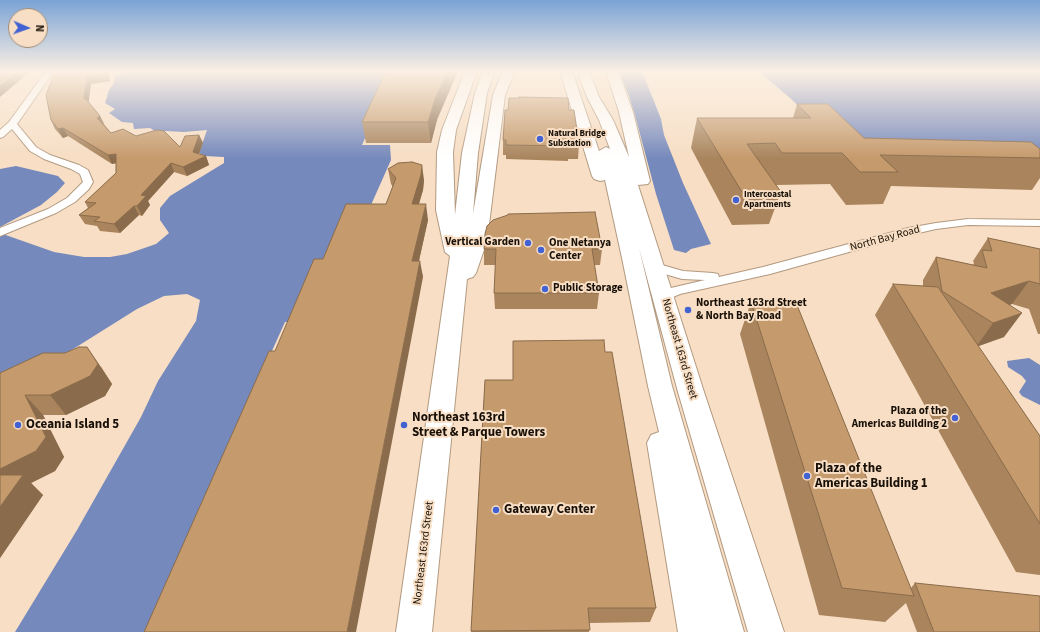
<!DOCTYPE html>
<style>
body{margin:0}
#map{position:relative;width:1040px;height:632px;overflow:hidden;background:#f7dec4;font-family:"Source Sans 3",sans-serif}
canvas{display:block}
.north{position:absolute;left:8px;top:8px;width:40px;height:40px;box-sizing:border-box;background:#f7dec4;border:1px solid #9e8c78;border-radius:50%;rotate:92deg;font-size:11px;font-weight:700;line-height:16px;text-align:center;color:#181007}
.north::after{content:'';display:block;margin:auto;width:14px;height:18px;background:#4262d4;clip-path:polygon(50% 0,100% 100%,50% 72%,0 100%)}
</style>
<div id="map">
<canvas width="1040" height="632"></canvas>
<div class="north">N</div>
</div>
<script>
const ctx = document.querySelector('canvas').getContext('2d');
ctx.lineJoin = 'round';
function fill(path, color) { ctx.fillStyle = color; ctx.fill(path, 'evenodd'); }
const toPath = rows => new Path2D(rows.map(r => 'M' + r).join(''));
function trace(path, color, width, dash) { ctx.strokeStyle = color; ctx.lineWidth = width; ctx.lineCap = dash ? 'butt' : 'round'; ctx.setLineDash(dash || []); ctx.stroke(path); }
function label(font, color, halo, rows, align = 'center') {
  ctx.font = font + ' "Source Sans 3",sans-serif'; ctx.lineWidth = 4; ctx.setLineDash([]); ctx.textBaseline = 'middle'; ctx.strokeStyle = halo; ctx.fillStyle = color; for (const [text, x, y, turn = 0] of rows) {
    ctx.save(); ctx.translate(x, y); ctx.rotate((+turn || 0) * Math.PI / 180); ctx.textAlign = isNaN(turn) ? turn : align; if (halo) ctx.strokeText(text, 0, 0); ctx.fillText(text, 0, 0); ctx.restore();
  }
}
fill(toPath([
 [124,71,395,71,362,145,390,145,391,160,371,205,294,322,285,322,213,482,150,632,15,632,77,530,141,417,158,381,196,321,200,300,187,294,164,296,137,309,70,351,0,387,0,233,54,252,84,257,110,257,127,254,156,244,169,233,160,220,160,208,170,196,224,163,224,157,205,156,199,153,207,130,184,132,166,131,158,133,150,128,134,129,133,123,122,122,109,113,115,109,105,103,109,90,114,83,115,76,123,73],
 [619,71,642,71,661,119,664,135,683,183,711,244,691,249,686,253,674,250,656,194,636,119,629,96],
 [758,71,1040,71,1040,168,885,165,811,118,789,97],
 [16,166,58,176,65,183,57,192,41,205,0,227,0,169],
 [1029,358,1040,365,1040,405,1022,396,1019,392,1026,381,1022,376,1008,367,1007,361]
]), '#7689bc');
const minor = toPath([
 [46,71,54,71,17,124,36,147,50,155,79,165,88,170,93,182,89,189,75,202,56,213,0,236,0,228,48,209,67,198,83,182,80,174,71,169,44,159,30,151,12,129,3,137,0,138,0,130,9,122,46,71],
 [968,219,1040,220,1040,226,968,225,936,229,910,235,770,274,680,294,664,301,659,300,657,297,659,294,671,288,705,280,682,279,651,270,649,267,651,264,655,263,683,271,713,273,718,274,719,277,763,267,908,228,936,223,968,219]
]);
const primary = toPath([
 [465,71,477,71,456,130,453,152,455,215,462,153,475,93,483,71,495,71,487,93,478,153,473,214,493,95,503,71,515,71,505,95,487,241,476,273,473,277,467,279,432,632,396,632,450,256,445,252,436,210,437,152,442,130,465,71],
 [560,71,572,71,599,151,606,147,610,149,599,120,587,97,577,71,589,71,599,97,613,120,629,157,619,112,606,71,618,71,633,112,650,181,648,184,638,185,704,392,784,632,748,632,678,392,639,248,672,386,744,632,678,632,647,443,651,435,659,432,648,386,622,258,605,180,600,181,594,179,592,176,560,71]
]);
trace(minor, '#b29a81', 2);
trace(primary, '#b29a81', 2);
fill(minor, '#fff');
fill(primary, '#fff');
fill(toPath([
 [55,71,110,81,91,84,88,102,100,116,104,124,111,133,136,136,180,147,199,135,203,143,199,154,206,156,209,165,187,176,174,172,148,201,150,205,142,216,139,215,120,233,100,231,97,226,85,224,79,215,88,208,85,202,116,173,116,163,112,164,68,136,63,138,55,129,51,120],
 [797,104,864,138,1040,149,1040,178,1032,190,891,186,883,204,846,205,830,184,776,185,781,192,769,224,732,225,691,148,697,118,793,118],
 [508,110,569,110,579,144,578,159,568,159,568,161,506,159,506,155,503,155,503,140],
 [437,120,431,143,366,143,362,122],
 [388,169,424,180,423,190,419,204,428,220,419,261,423,277,275,351,386,204,393,187,391,184],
 [988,238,1040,249,1040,334,1038,334,1029,309,1012,304,1009,305,1004,337,978,346,1040,436,1040,575,1016,572,875,315,893,284,923,286,923,280,936,257,973,265,974,263,973,261],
 [484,249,602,249,600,265,594,265,599,293,597,309,495,309,494,293,496,265,484,265],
 [751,302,911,588,915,583,1040,632,917,632,906,603,885,622,819,615,740,334],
 [605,352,656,608,650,622,589,623,589,632,471,632,485,380,513,380],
 [101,367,112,384,105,396,66,415,43,415,64,457,55,471,31,483,43,495,0,558,0,373]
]), '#a9845d');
fill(toPath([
 [19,71,31,71,0,97,0,86],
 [106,71,109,71,110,81,91,84,88,107,84,99,87,76],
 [448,71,458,71,437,120,431,143,428,122,435,99],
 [100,116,104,124,97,118],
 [63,128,68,136,63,138,58,129],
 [199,135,203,143,196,161,193,152],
 [116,154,121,162,112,164,108,155],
 [206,156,209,165,187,176,183,167],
 [171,163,174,172,148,201,150,205,142,216,137,206,141,195],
 [422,165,424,180,423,190,414,220,412,204],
 [426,204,428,220,415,278,412,261],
 [134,206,139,215,120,233,114,224],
 [420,261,423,277,356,632,347,632],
 [1029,281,1012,304,980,315,991,293],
 [1022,313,1004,337,976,347,993,323],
 [87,347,101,367,112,384,105,396,66,415,50,395],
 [25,395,43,415,64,457,55,471,31,483,43,495,0,558,0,469]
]), '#8a6c4c');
const building = toPath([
 [0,71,19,71,0,86,0,71],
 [55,71,106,71,106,73,87,76,84,99,86,99,100,116,97,118,111,133,123,129,136,136,157,130,164,131,180,147,185,136,199,135,193,152,206,156,183,167,171,163,141,195,146,196,137,206,134,206,114,224,94,221,100,217,79,215,96,203,85,202,116,173,116,154,108,155,63,128,58,129,51,120,46,95,55,71],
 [386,71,448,71,435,99,428,122,362,122,386,71],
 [519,97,568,98,569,110,574,110,579,144,569,144,569,146,506,145,506,140,503,140,505,110,508,110,509,98,520,98,519,97],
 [797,104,828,104,864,138,1031,142,1040,149,1040,158,880,155,898,172,860,172,842,153,782,153,775,143,747,144,781,192,742,192,697,118,811,118,797,104],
 [412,162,422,165,421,175,412,204,426,204,412,261,420,261,347,632,144,632,269,351,275,351,314,259,323,259,346,204,386,204,396,178,388,169,398,163,412,162],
 [595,212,602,249,592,249,599,293,494,293,496,249,484,249,485,234,487,226,493,220,508,215,508,214,595,212],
 [988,238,1040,249,1040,284,1029,281,991,293,1022,313,993,323,942,291,936,257,987,268,982,250,992,251,988,238],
 [893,284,938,287,1040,436,1040,524,893,284],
 [751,302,797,305,914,596,842,588,751,302],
 [604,340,605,352,612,352,656,608,588,608,590,630,471,631,485,380,513,380,513,341,604,340],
 [79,347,87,347,98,364,90,376,50,395,25,395,46,437,36,451,0,469,0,373,43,353,65,353,79,347],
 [0,475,23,475,0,507,0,475],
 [915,583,1040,596,1040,632,934,632,915,583]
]);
fill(building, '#c59a6c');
trace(building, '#8a6c4c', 1);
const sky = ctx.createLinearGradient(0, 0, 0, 159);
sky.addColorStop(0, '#7aa3d6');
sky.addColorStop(0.45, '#fbf0e4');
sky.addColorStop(1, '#fbf0e400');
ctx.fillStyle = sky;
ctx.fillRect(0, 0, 1040, 159);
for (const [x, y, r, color] of [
 [540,139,4,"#4262d4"],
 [736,200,4,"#4262d4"],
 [528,243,4,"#4262d4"],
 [541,250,4,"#4262d4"],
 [545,289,4,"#4262d4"],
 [688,310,4,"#4262d4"],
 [955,418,4,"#4262d4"],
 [18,425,4,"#4262d4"],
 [404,425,4,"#4262d4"],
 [807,476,4,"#4262d4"],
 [496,510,4,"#4262d4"]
]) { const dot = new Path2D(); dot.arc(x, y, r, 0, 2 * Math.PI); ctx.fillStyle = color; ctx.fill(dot); trace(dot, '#f7dec4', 1.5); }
label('bold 9px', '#181007', '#f7dec4', [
 ["Natural Bridge",548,134],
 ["Substation",548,144],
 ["Intercoastal",744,195],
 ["Apartments",744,205]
], 'left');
label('11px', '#181007', '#f7dec4', [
 ["North Bay Road",885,239,-15],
 ["Northeast 163rd Street",679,349,74],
 ["Northeast 163rd Street",424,553,-83]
]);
label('bold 11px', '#181007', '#f7dec4', [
 ["Vertical Garden",520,243,"right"],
 ["One Netanya",549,244],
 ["Center",549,257],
 ["Public Storage",553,289],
 ["Northeast 163rd Street",696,304],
 ["& North Bay Road",696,317],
 ["Plaza of the",947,412,"right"],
 ["Americas Building 2",947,425,"right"]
], 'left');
label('bold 13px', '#181007', '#f7dec4', [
 ["Northeast 163rd",412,418],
 ["Street & Parque Towers",412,433],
 ["Oceania Island 5",26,425],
 ["Plaza of the",815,469],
 ["Americas Building 1",815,484],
 ["Gateway Center",504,510]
], 'left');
</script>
